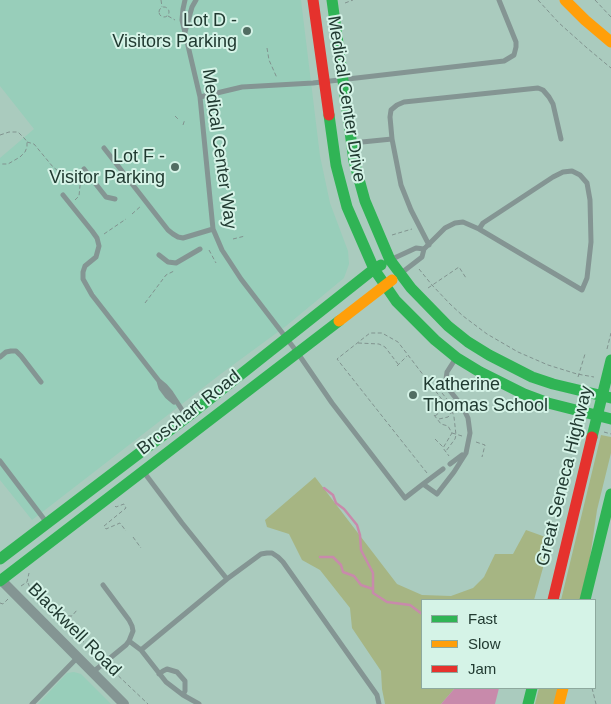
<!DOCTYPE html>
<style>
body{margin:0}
#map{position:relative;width:611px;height:704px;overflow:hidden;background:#aacbbe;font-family:Helvetica,sans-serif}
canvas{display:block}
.legend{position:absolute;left:421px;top:599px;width:175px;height:90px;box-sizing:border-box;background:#d5f3e7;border:1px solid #8da99e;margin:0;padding:6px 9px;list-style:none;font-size:15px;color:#213a31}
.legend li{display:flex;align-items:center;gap:10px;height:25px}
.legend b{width:25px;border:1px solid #8da99e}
</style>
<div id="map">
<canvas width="611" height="704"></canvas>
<ul class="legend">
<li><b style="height:6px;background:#30b455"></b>Fast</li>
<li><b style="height:6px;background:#ff9f0a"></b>Slow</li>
<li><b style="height:6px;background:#e5322d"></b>Jam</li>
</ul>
</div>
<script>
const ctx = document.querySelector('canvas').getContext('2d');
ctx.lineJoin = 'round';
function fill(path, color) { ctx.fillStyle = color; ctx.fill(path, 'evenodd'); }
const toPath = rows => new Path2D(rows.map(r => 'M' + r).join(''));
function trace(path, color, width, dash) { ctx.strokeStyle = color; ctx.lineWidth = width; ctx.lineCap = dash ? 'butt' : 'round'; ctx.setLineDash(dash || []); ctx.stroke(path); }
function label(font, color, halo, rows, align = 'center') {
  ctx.font = font + ' Helvetica,sans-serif'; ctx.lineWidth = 4; ctx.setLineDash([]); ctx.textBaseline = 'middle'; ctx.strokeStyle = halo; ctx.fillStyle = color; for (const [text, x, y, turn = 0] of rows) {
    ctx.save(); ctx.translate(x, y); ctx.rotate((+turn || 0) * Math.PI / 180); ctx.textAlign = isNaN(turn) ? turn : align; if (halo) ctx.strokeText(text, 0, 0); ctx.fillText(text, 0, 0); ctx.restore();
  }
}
fill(toPath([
 [0,0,301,0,320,156,330,203,348,251,349,264,344,278,286,326,222,373,32,520,0,480,0,158,34,129,0,86],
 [74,672,81,674,111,704,38,704,67,673]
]), '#98ceba');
fill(toPath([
 [601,435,611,437,611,453,597,510,590,558,580,600,561,600],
 [315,477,397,584,422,595,451,596,473,588,484,577,495,554,513,554,526,530,551,539,534,600,422,600,422,688,455,688,441,704,385,704,382,689,381,671,352,628,350,608,320,570,302,560,289,534,267,527,265,520],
 [539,688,559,688,555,704,535,704]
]), '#a6b583');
fill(toPath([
 [455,688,499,688,495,704,441,704]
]), '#c88aab');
trace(toPath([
 [324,488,333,495,336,503,344,509,357,525,360,535,361,550,373,573,373,593,387,602,410,605,422,614],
 [320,557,333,557,341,565,343,572,354,576,361,585,373,589]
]), '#c88aab', 2.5);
trace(toPath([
 [161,0,162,7],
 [538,0,559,23,587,48,611,68],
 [595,0,611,17],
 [345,3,353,0],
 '159 12a5 5 0 1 1 10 0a5 5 0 1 1-10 0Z',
 [168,16,175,20],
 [267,48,269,60,277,78],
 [175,116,178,119],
 [183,125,185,119],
 [0,135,9,132,18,132,25,139,27,142,27,147,25,152,20,157,8,164,0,164],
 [27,142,34,144,53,167,61,173,68,176,79,173],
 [75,200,79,196,81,176],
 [132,214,141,206],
 [104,234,126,219],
 [392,235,412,229],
 [233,239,245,236],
 [209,250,216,263],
 [419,269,432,285,450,304,463,316,487,334,518,352,548,365,577,374,594,377],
 [428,288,459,267,466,278],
 [145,303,166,275,174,271],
 [358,343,379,344,385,347,398,364],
 [607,349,611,333],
 [397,366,407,356],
 [578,377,585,354],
 [442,393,450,403],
 [434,415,441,424,448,426,452,433,443,448,449,456],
 [435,416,450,404,454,417,456,435,455,439,446,451],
 [439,419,448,417,452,412],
 [604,432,611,434],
 [452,433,462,436],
 [435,439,443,447],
 [476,442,485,445,482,457],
 [427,473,337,359,370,333,382,333,398,342,447,406],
 [115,506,116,507,124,504,126,508,104,526,106,529,120,523,126,531],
 [133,537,141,548],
 [28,583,31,590,99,657],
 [21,586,27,582,29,573],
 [0,603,3,604,8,599],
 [47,606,49,604,61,614,67,616,72,616,77,610],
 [109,667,148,704],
 [592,688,596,704]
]), '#81938f', 1, [4, 2.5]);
trace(toPath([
 [185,0,183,9,182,20,200,97,213,229,222,250,241,279,297,352,332,403,405,498,423,484],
 [185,32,192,7,196,0],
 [200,97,242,87,313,83,504,61,514,55,516,47,516,42,499,0],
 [352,143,392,139],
 [104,148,168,230,173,234,178,237,183,238,213,229],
 [84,169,106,197,115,199],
 [63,195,92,231,97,238,99,246,96,257,85,266,83,272,83,279,92,295,159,381,165,386,171,393,186,416],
 [429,245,411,210,401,185,392,139,390,117,391,110,397,105,404,102,538,88,543,90,549,97,553,104,561,139],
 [159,255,168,262,176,263,200,249],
 [390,260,416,248,424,249],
 [400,274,422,257,424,249,445,228,455,223,463,222,479,229,582,290,587,278,591,242,590,200,587,183,580,175,572,171,563,172,553,177,483,223,479,229],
 [0,357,6,352,11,351,16,351,21,356,41,382],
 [159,381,161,388,167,396,174,402],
 [0,461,47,523],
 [450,464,462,455],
 [443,469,423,484,437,494,454,472,466,453,470,433,468,418,462,406,447,387,446,379,447,372,456,358],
 [143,471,182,523,227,579,141,650,166,682,183,695,199,704],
 [227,579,261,554,267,553,272,553,278,557,283,562,377,695,379,704],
 [129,641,141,650],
 [93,672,126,645,129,641,133,631,132,626,129,620,103,585],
 [159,674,163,671,167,669,177,672,185,681,185,691,183,695],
 [32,704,78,657]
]), '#849593', 5);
trace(toPath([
 [0,579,124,704]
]), '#849593', 10);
trace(toPath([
 [332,0,354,161,365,201,390,260,411,288,448,326,468,342,489,355,532,377,553,384,611,398],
 [329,115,336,165,347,207,374,269,396,301,435,340,457,358,480,372,524,394,548,403,611,419],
 [592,437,611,360],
 [0,559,187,417,374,269,381,265],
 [0,581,339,321],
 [585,600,611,494],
 [528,704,532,688]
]), '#30b455', 11);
trace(toPath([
 [565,0,585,20,611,42],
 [339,321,392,280],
 [559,704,563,688]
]), '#ff9f0a', 11);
trace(toPath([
 [313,0,329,115],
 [553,600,592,437]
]), '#e5322d', 11);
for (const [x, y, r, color] of [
 [247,31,5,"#516d62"],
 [175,167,5,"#516d62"],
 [413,395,5,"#516d62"]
]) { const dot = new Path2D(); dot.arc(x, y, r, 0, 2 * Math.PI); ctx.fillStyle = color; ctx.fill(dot); trace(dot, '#d5f3e7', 2); }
label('18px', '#213a31', '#d5f3e7', [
 ["Lot D -",237,21],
 ["Visitors Parking",237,42],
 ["Lot F -",165,157],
 ["Visitor Parking",165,178],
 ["Katherine",423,385,"left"],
 ["Thomas School",423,406,"left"]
], 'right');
label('18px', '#213a31', '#d5f3e7', [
 ["Medical Center Drive",346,99,81],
 ["Medical Center Way",219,149,82],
 ["Broschart Road",189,413,-38],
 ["Great Seneca Highway",565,476,-76],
 ["Blackwell Road",74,630,45]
]);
</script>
